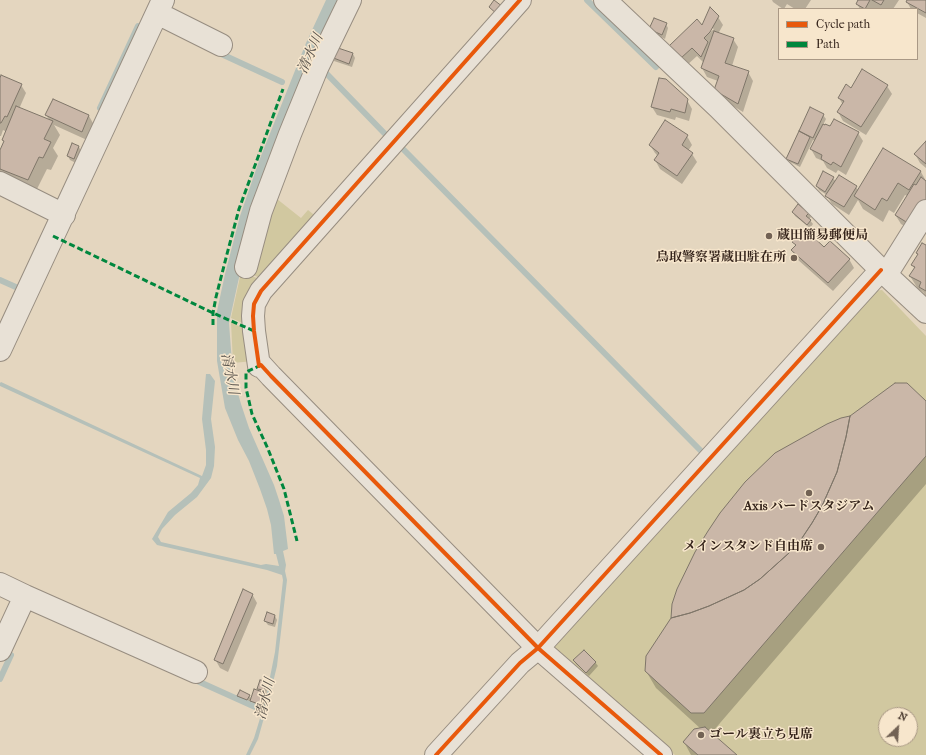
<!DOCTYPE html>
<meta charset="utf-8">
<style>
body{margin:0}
#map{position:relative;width:926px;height:755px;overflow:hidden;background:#e4d6bf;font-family:"IM FELL French Canon",serif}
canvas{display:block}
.legend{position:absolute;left:778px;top:8px;width:140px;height:52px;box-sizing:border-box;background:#f7e6cc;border:1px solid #a99885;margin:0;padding:5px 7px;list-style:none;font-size:12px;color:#35241b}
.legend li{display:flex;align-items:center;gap:8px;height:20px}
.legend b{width:20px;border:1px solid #a99885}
.north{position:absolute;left:878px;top:707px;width:40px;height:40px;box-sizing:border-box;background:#f7e6cc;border:1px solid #a99885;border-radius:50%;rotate:25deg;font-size:11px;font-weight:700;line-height:16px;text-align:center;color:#35241b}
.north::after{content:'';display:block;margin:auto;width:14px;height:18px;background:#726254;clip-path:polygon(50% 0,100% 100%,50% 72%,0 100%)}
</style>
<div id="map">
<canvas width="926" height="755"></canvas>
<ul class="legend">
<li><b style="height:5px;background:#e8590c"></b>Cycle path</li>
<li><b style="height:5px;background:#00873e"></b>Path</li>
</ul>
<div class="north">N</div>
</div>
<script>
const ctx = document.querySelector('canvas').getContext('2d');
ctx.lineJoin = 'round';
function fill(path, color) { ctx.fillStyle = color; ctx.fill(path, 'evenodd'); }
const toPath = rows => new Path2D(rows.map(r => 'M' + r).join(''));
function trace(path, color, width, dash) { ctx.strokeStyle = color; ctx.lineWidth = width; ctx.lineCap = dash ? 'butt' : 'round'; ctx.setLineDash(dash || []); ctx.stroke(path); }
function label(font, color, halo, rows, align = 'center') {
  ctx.font = font + ' "IM FELL French Canon","Noto Serif JP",serif'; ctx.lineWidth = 3; ctx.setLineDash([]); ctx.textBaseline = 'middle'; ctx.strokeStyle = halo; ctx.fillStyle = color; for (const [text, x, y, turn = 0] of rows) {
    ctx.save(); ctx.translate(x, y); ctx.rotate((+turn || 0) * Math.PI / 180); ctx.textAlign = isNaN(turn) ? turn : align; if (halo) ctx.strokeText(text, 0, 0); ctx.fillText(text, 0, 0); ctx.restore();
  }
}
fill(toPath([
 [272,195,301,218,308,210,318,218,263,279,250,274],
 [241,272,262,280,247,325,231,318],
 [882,290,926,336,926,755,675,755,555,651,554,641,875,291],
 [886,715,910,715,910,739,886,739],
 [231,322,248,331,253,361,233,363]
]), '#d1c8a0');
fill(toPath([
 [326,0,343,0,248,237,229,323,232,363,235,383,241,404,249,428,274,485,279,500,284,516,288,549,283,551,286,565,285,571,287,580,277,666,267,707,258,739,250,755,246,755,254,738,265,702,275,652,283,580,282,575,267,570,157,545,152,539,168,512,191,493,198,485,200,478,0,386,0,383,1,382,202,476,206,465,206,450,202,419,206,374,210,374,215,381,211,419,215,447,214,466,211,478,197,497,175,515,162,529,158,537,161,542,261,565,266,564,279,566,276,554,274,554,271,525,267,509,260,489,249,461,238,440,225,408,217,361,217,311,225,274,240,216,259,161,306,43]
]), '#b5c0b9');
fill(toPath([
 [772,0,811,0,805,9,795,9,787,4,784,9,783,9,773,2],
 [857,0,899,0,893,9,860,9,857,4,859,1],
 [909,0,926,0,926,18,917,13,917,9,911,9,907,2],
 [718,17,723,25,718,34,733,39,738,47,732,66,748,72,753,81,743,112,720,98,715,90,718,81,707,77,702,68,704,63,697,56,686,66,675,54,702,27],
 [712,28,714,29,706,36,706,34],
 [666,24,668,28,665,39,653,33,651,29],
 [353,54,355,58,352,67,334,61,332,57],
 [0,80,21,85,26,93,19,109,50,121,46,115,53,100,89,116,94,125,87,140,54,125,60,135,53,148,58,156,51,170,47,169,35,193,0,177,0,152,5,142,7,132,3,130,1,136,0,136],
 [887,86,892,94,866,135,843,121,838,112,843,105,839,98,851,89],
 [687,100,692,109,689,121,676,117,675,120,657,115,652,107],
 [811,109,823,115,826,119,823,125,858,133,863,141,846,175,838,170,836,173,827,168,823,161,816,158,811,149,815,141,813,140,800,167,790,162,787,158],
 [687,136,692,145,688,151,692,154,697,162,682,184,660,169,655,160,658,156,655,153,650,145],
 [926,143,926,168,920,163,915,154],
 [73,145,79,147,81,151,76,163,70,160,68,156],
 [884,149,921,172,926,181,926,216,916,233,901,224,896,216,908,196,905,195,894,213,889,210,883,222,863,209,858,200,849,215,832,204,827,196,827,195,819,190,817,186,833,178,836,182,856,187,859,191],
 [793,212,808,213,811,217,809,219,813,224,810,228,795,216],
 [803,239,849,259,854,268,833,291,797,259,792,251,796,246,794,242],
 [926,246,926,296,923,292,918,289,910,276,915,269,912,265,918,255,917,253],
 [926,403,926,484,714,730,706,730,735,755,691,755,684,742,701,729,656,688,646,671],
 [252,594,257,603,228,672,220,668,215,659],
 [275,616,277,620,275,627,268,625,265,621],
 [574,660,595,662,598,666,589,676,576,664],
 [260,681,266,682,268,686,266,695,268,698,264,708,254,705,251,700,250,704,241,700,238,696,249,695,252,700,261,692,259,689]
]), '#0003');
trace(toPath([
 [587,0,656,67],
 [217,52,282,82],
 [324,71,388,137],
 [100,108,138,26],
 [404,150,701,451],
 [0,280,18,288],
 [0,679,11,655],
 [193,679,264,711]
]), '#b5c0b9', 6);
const building = toPath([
 [494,0,503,7,498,15,489,7,494,0],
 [858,0,870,0,865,9,856,4,858,0],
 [872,0,884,0,881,5,872,0],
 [907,0,926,0,926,13,906,2,907,0],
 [710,7,719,16,710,32,704,38,708,42,701,57,692,48,681,58,669,46,697,19,702,25,710,7],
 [654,18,667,23,662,35,649,29,654,18],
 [714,31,734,38,725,63,749,71,738,104,714,90,719,76,701,68,714,31],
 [335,47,353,53,349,64,331,57,335,47],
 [862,69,888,85,861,127,837,112,844,101,838,98,846,84,851,88,862,69],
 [1,75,22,84,7,117,5,116,1,123,0,123,0,78,1,75],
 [659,78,666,79,688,99,685,113,671,109,670,112,651,107,659,78],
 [53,99,89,115,82,132,45,115,53,99],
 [16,106,53,121,44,139,51,142,43,158,39,157,28,180,0,169,0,150,4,141,2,140,16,106],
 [810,107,824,114,813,138,799,131,810,107],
 [834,119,859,132,841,167,833,162,831,165,821,159,822,155,810,149,823,124,825,125,825,124,830,126,834,119],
 [665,120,688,135,682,145,693,153,677,176,654,160,659,153,649,145,665,120],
 [799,131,810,137,798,164,786,159,799,131],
 [926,141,926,164,914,154,926,141],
 [72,143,79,146,74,159,67,156,72,143],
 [883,148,921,171,909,190,898,183,887,201,882,198,875,210,854,196,883,148],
 [823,171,834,177,825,192,816,186,823,171],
 [839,175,857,186,844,207,825,196,839,175],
 [921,177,926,181,926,200,911,225,895,215,914,184,916,185,921,177],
 [798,204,809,213,806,216,811,220,807,225,792,212,798,204],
 [808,232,824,247,830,241,850,259,828,283,791,250,796,245,792,242,799,234,803,238,808,232],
 [922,243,926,245,926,291,919,287,921,282,909,276,915,267,911,265,918,254,916,253,922,243],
 [895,383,907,383,926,401,926,456,704,713,691,713,645,671,646,656,671,618,690,613,709,606,744,590,760,579,789,553,800,541,812,523,822,506,837,472,846,437,850,416,895,383],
 [850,416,846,437,837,472,822,506,812,523,800,541,789,553,760,579,744,590,709,606,690,613,671,618,672,604,677,589,695,552,708,531,720,513,745,482,775,453,827,424,841,418,850,416],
 [243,589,253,594,223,664,214,660,243,589],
 [267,612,275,615,273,624,264,621,267,612],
 [584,650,596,662,586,673,573,660,584,650],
 [260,680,266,681,264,690,257,689,260,680],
 [254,689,266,693,262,705,250,701,254,689],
 [240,690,250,695,247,700,237,696,240,690],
 [705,727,737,755,698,755,683,742,694,729,705,727]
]);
fill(building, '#cab7a8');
trace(building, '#7f7669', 1);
const street = toPath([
 [605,0,718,107,881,270,926,312],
 [157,13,221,45],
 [0,183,64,215],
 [246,267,261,211,290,134,317,68,350,0],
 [886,275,926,211],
 [0,350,163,0],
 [261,365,271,376,538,648,661,755],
 [259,366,254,331,253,316,254,304,261,291,520,0],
 [0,584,25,596,0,650],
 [25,596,196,672],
 [436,755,520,663,538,648,881,270]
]);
trace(street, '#978d80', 24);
trace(street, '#e8e1d6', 22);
trace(toPath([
 [53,236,213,313,254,331],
 [213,325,213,313,216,297,227,254,239,209,283,89],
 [261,365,246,372,246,388,252,414,268,449,284,489,297,541]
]), '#00873e', 3, [6, 3]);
trace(toPath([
 [261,365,271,376,538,648,661,755],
 [259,366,254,331,253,316,254,304,261,291,520,0],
 [436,755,520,663,538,648,881,270]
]), '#e8590c', 4);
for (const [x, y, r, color] of [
 [769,236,4,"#726254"],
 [794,258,4,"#726254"],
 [809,493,4,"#726254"],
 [821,547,4,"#726254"],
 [701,735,4,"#726254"]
]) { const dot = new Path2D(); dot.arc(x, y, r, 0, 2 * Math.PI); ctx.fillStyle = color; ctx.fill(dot); trace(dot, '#f7e6cc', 1.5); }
label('bold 13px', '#35241b', '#f7e6cc', [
 ["蔵田簡易郵便局",777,236],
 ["鳥取警察署蔵田駐在所",786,258,"right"],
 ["Axis バードスタジアム",809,507,"center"],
 ["メインスタンド自由席",813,547,"right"],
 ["ゴール裏立ち見席",709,735]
], 'left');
label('italic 14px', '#55504a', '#f7e6cc', [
 ["清水川",311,54,-66],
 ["清水川",229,374,79],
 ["清水川",266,699,-76]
]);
</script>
